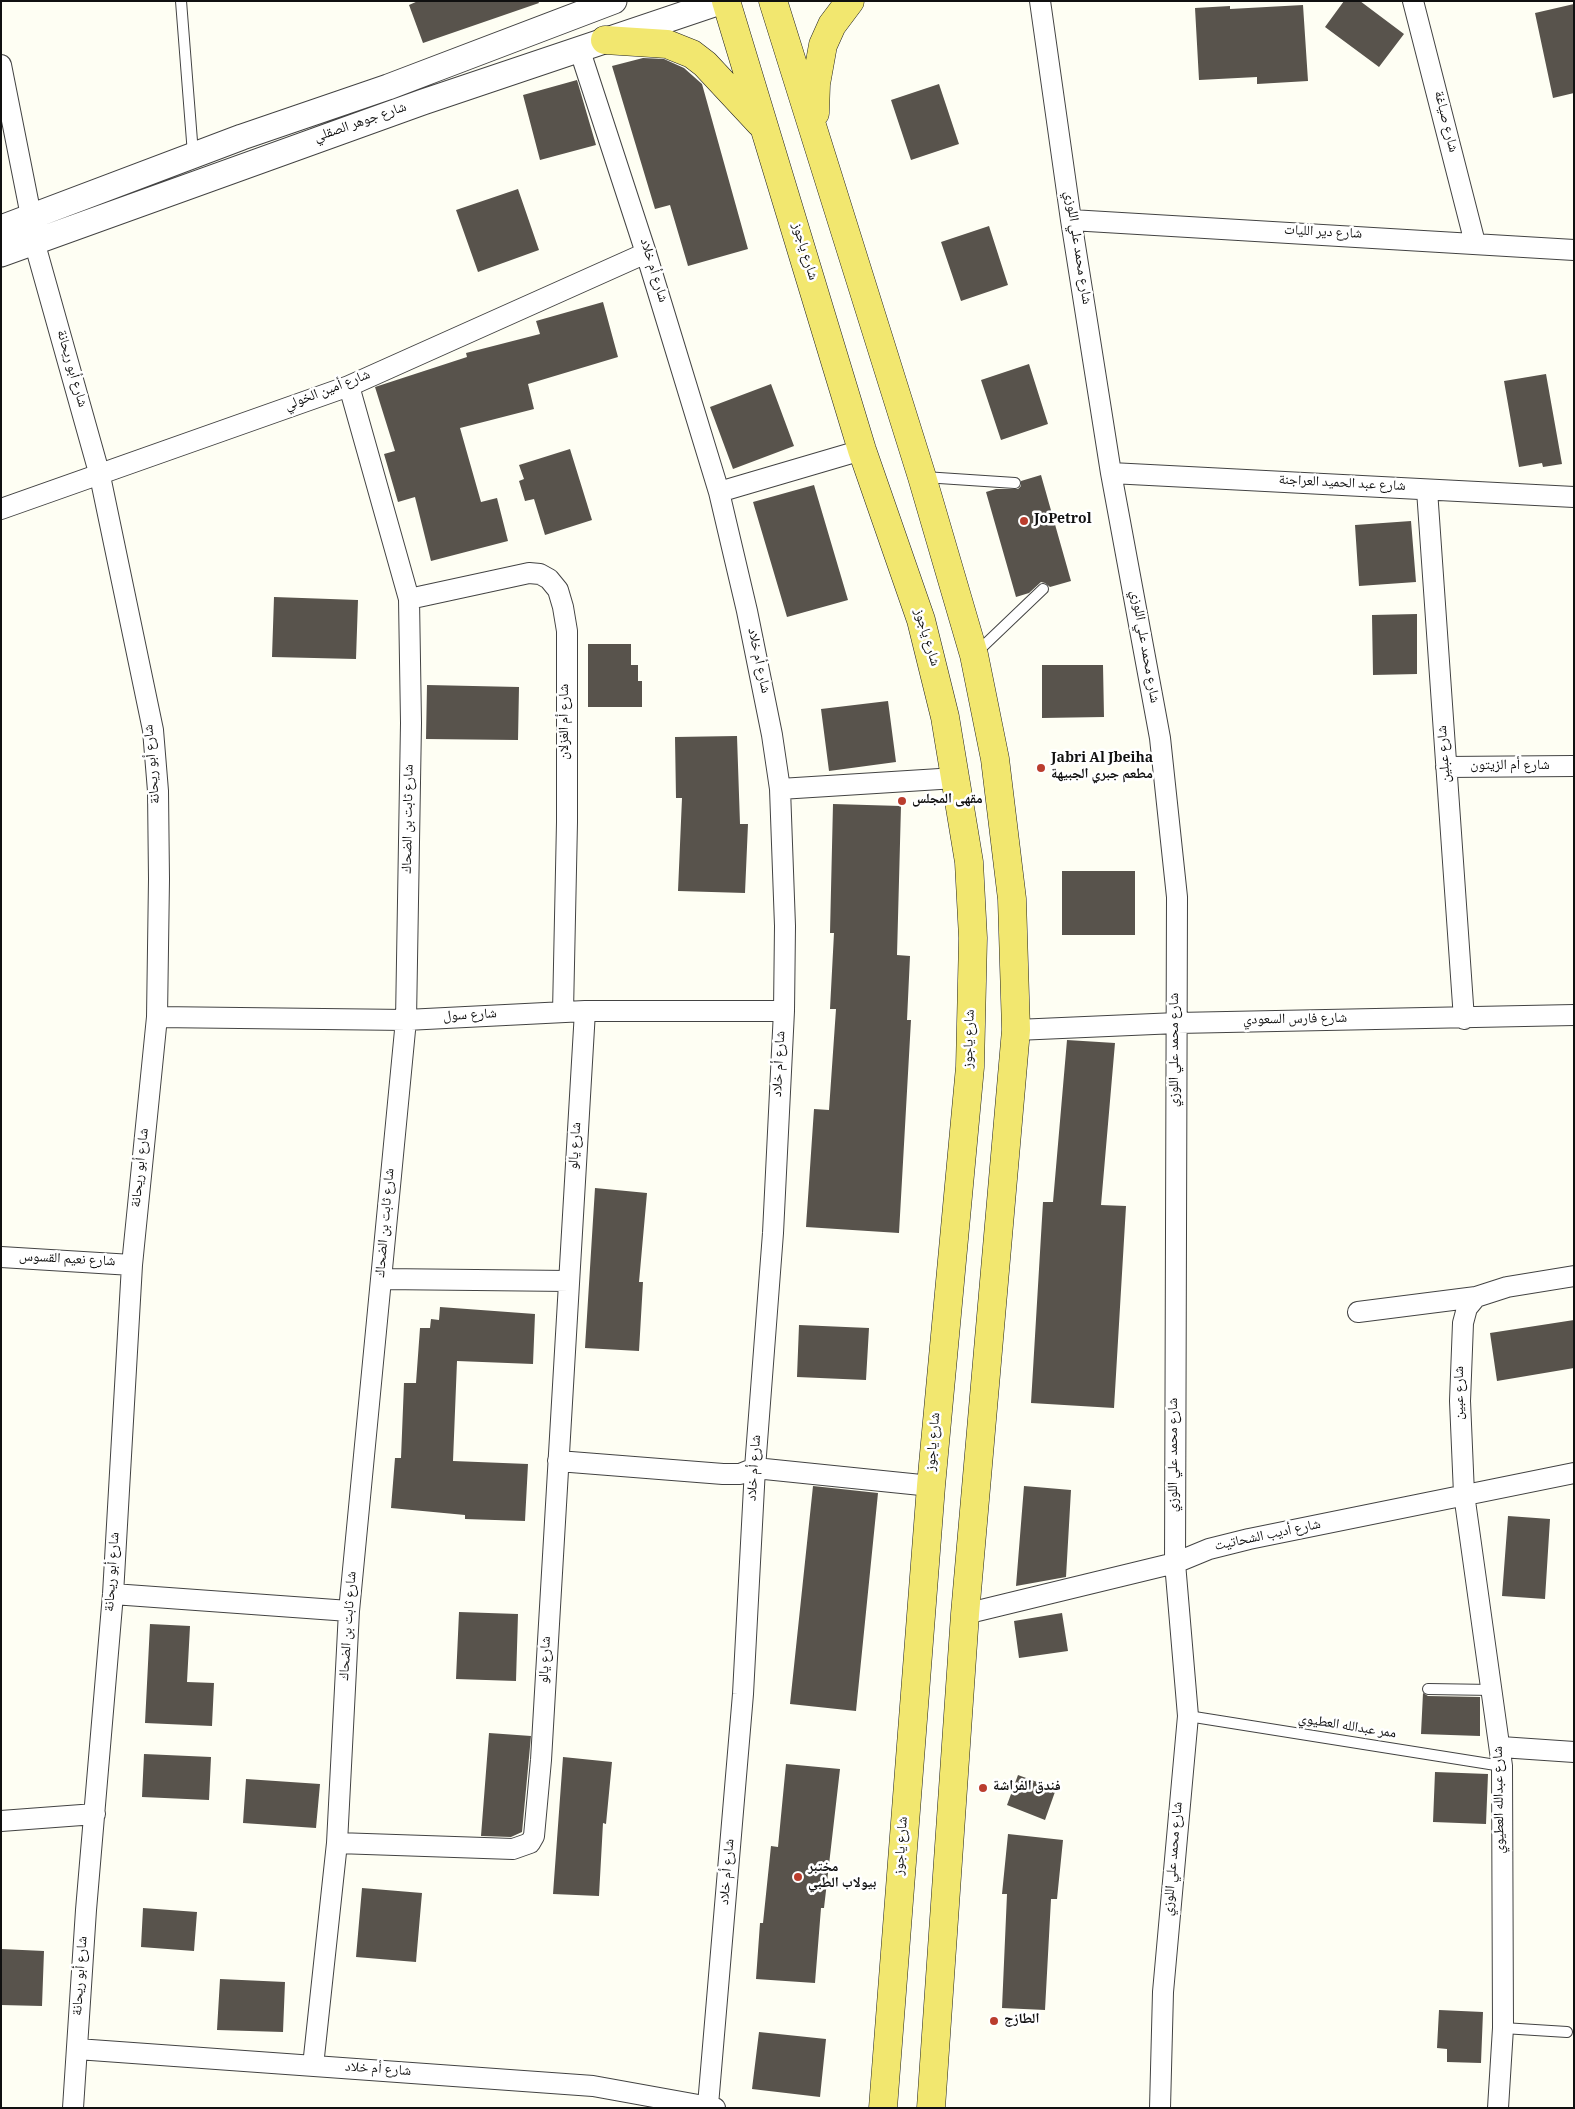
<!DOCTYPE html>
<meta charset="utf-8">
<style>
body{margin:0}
#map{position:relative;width:1575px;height:2109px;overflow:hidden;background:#fefef3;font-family:Georgia,serif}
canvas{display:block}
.frame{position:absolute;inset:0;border:2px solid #101010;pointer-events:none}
</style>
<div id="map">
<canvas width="1575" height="2109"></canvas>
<div class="frame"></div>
</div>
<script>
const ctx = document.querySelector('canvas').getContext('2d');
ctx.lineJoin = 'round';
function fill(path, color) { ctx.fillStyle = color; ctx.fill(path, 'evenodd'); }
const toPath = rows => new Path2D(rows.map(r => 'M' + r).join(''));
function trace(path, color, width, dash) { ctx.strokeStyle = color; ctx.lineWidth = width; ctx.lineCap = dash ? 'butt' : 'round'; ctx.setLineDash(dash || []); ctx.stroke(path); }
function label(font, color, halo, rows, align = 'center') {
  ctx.font = font + ' Georgia,"Noto Naskh Arabic",serif'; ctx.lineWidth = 5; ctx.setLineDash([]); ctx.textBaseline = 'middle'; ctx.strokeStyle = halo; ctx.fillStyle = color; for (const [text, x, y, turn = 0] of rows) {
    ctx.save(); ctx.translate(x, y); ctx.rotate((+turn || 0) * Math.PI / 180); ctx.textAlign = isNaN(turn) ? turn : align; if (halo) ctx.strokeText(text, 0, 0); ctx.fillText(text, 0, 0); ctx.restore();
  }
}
fill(toPath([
 [418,1,538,1,539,3,423,43,409,5],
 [1344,1,1360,1,1404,34,1379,67,1325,27],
 [1574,4,1574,93,1553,98,1535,13],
 [1303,5,1308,81,1257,84,1257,77,1199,80,1195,8,1230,6,1230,9],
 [643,58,664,59,684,68,702,84,748,249,688,266,670,205,655,209,612,66],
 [577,80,596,145,540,160,523,95],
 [939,84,959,144,911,160,891,100],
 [518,189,539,250,478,272,456,210],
 [989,226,1008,285,961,301,941,242],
 [603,302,618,357,528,384,534,409,460,428,481,502,497,498,508,541,431,561,415,497,398,502,384,454,395,451,375,387,467,357,466,353,540,334,536,321],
 [1029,364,1048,424,1001,440,981,380],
 [1546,374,1562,464,1543,467,1542,463,1519,467,1504,381],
 [771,384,794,446,733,469,710,407],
 [570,449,592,520,545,535,534,499,525,501,519,481,524,479,519,465],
 [1041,475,1071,581,1050,587,1045,583,1041,582,1029,593,1016,597,986,492,996,489,1018,489,1021,486,1021,481],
 [814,485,848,600,787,617,753,502],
 [1411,521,1416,582,1359,586,1355,525],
 [274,597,358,600,356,659,272,657],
 [1417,614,1417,674,1373,675,1372,615],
 [588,644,631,644,631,665,638,665,638,681,642,681,642,707,588,707],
 [1042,665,1103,665,1104,717,1042,718],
 [427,685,519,687,518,740,426,739],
 [888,701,896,762,829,771,821,709],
 [737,736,740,824,748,824,745,893,678,891,682,798,676,798,675,737],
 [833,804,901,806,897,955,910,956,907,1020,911,1020,899,1233,806,1227,814,1109,829,1110,836,1009,830,1009,834,933,830,933],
 [1062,871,1135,871,1135,935,1062,935],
 [1067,1040,1115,1043,1101,1205,1126,1206,1114,1408,1031,1403,1043,1202,1053,1202],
 [595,1188,647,1193,639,1282,643,1282,639,1351,585,1348],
 [440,1307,535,1314,533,1364,457,1361,453,1461,528,1464,525,1521,465,1519,465,1515,391,1508,395,1458,401,1458,404,1383,416,1383,420,1328,430,1328,431,1319,439,1320],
 [1574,1320,1574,1368,1497,1381,1490,1333],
 [799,1325,869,1328,866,1380,797,1377],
 [813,1486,878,1493,856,1711,790,1704],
 [1024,1486,1071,1490,1066,1577,1016,1586],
 [1508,1516,1550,1519,1545,1599,1502,1596],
 [459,1612,518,1614,516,1681,456,1679],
 [1062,1613,1068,1651,1019,1658,1014,1621],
 [150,1624,190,1626,187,1682,214,1683,212,1726,145,1723],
 [1423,1693,1428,1696,1480,1697,1480,1736,1421,1734],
 [489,1733,531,1736,522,1832,511,1837,481,1836],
 [144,1754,211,1757,209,1800,142,1797],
 [563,1757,612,1762,606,1824,603,1823,599,1896,553,1894],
 [786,1764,840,1769,824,1908,821,1908,815,1983,756,1979,760,1923,763,1923,771,1846,778,1847],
 [1435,1772,1488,1774,1486,1824,1433,1822],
 [1018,1775,1056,1789,1045,1820,1007,1805],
 [246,1779,320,1784,316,1828,243,1823],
 [1008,1834,1063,1840,1057,1899,1051,1899,1045,2010,1002,2008,1007,1894,1002,1894],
 [362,1888,422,1893,416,1962,356,1957],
 [143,1908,197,1912,194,1951,141,1947],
 [1,1949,44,1951,42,2006,1,2005],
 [220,1979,285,1982,283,2032,217,2030],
 [1439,2010,1483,2012,1481,2063,1447,2062,1447,2049,1437,2048],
 [759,2032,826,2039,820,2097,752,2089]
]), '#58534c');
const service = toPath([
 [181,1,193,154],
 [924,477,1015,483],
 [976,653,1043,589],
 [1428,1689,1493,1690],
 [1188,1716,1502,1766],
 [1503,2028,1567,2032]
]);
const minor = toPath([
 [1040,1,1071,220,1111,473,1160,738,1177,897,1175,1563,1188,1716,1163,1992,1160,2108],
 [1413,1,1475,243],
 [579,48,646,253,719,492,747,611,772,735,780,789,785,926,784,1011,773,1233,755,1468,743,1694,708,2105],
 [1,65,31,216],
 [1071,220,1574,250],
 [34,241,100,476,153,730,158,791,159,879,157,1017,132,1265,113,1594,86,1910,73,2108],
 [1111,473,1574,497],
 [1427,490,1464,1019],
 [719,492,862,450],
 [1,509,349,386,646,253],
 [409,599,529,573,540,574,549,579,558,590,563,607,567,631,567,822,563,1012],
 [1446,767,1574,766],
 [780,789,956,778],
 [157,1017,406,1020,585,1011,784,1011],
 [1016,1030,1177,1023,1574,1015],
 [1,1257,132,1265],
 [382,1279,569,1281],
 [1476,1297,1467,1308,1463,1323,1460,1401,1464,1494,1502,1766,1503,2028,1498,2108],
 [1358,1312,1476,1297,1507,1287,1574,1276],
 [558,1461,723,1474,740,1474,755,1468,931,1486],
 [113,1594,349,1611],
 [965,1614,1175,1563,1209,1549,1249,1539,1574,1473],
 [1501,1747,1574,1752],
 [1,1821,95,1814],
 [337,1843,513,1849,530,1843,534,1836,541,1760,585,1011],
 [77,2049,593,2086,715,2108],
 [313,2066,337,1843,349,1611,406,1020,411,723,409,599,349,386]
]);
const tertiary = toPath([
 [1,228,242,137,388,87,614,1],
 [1,254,423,102,723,1]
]);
const primary = toPath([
 [726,1,862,450,921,620,945,717,969,862,973,938,970,1067,931,1486,883,2108],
 [773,1,922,477,974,655,995,759,1012,899,1016,1030,965,1614,931,2108],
 [605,40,667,44,692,54,705,64,760,123],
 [815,113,816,84,823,45,832,25,850,1]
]);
trace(service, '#434343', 12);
trace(minor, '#434343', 22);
trace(tertiary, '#434343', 27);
trace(primary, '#212121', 29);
trace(service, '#fff', 10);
trace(minor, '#fff', 20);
trace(tertiary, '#fff', 25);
trace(primary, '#f2e76f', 28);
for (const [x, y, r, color] of [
 [1024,521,5,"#ba3d2d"],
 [1041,768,5,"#ba3d2d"],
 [902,801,5,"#ba3d2d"],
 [983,1788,5,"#ba3d2d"],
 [798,1877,5,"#ba3d2d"],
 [994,2021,5,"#ba3d2d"]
]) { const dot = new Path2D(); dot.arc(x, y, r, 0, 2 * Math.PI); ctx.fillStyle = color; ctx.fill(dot); trace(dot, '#fff', 2); }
label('14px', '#101010', '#fff', [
 ["شارع صياغة",1444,122,76],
 ["شارع جوهر الصقلي",361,124,-19],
 ["شارع دير الليات",1323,234,3],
 ["شارع محمد علي اللوزي",1076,248,81],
 ["شارع ياجوز",803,252,73],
 ["شارع أم خلاد",652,271,73],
 ["شارع أبو ريحانة",70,369,74],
 ["شارع أمين الخولي",328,392,-21],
 ["شارع عبد الحميد العراجنة",1342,485,3],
 ["شارع ياجوز",925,638,73],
 ["شارع محمد علي اللوزي",1143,647,80],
 ["شارع أم خلاد",757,661,78],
 ["شارع أم الغزلان",566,722,-90],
 ["شارع عبلين",1446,754,-94],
 ["شارع أبو ريحانة",154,764,-95],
 ["شارع أم الزيتون",1510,767],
 ["شارع ثابت بن الضحاك",410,819,-89],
 ["شارع سول",470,1017,-3],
 ["شارع فارس السعودي",1295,1021,-1],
 ["شارع ياجوز",971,1039,-88],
 ["شارع محمد علي اللوزي",1176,1050,-90],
 ["شارع أم خلاد",781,1064,-87],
 ["شارع يالو",577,1146,-86],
 ["شارع أبو ريحانة",142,1168,-84],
 ["شارع ثابت بن الضحاك",387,1223,-85],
 ["شارع نعيم القسوس",67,1261,3],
 ["شارع عبين",1461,1393,-90],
 ["شارع ياجوز",935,1442,-85],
 ["شارع محمد علي اللوزي",1175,1455,-90],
 ["شارع أم خلاد",756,1468,-86],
 ["شارع أديب الشحاتيت",1268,1537,-12],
 ["شارع أبو ريحانة",114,1572,-86],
 ["شارع ثابت بن الضحاك",350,1626,-86],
 ["شارع يالو",547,1660,-87],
 ["ممر عبدالله العطيوي",1347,1728,9],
 ["شارع عبدالله العطيوي",1501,1800,-91],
 ["شارع ياجوز",903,1846,-86],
 ["شارع محمد علي اللوزي",1175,1859,-85],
 ["شارع أم خلاد",729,1872,-85],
 ["شارع أبو ريحانة",82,1976,-86],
 ["شارع أم خلاد",378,2071,4]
]);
label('bold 14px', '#101010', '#fff', [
 ["JoPetrol",1034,521],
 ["Jabri Al Jbeiha",1051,760],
 ["مطعم جبري الجبيهة",1051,776],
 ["مقهى المجلس",912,801],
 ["فندق الفراشة",993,1788],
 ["مختبر",808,1869],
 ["بيولاب الطبي",808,1885],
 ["الطازج",1004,2021]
], 'left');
</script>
